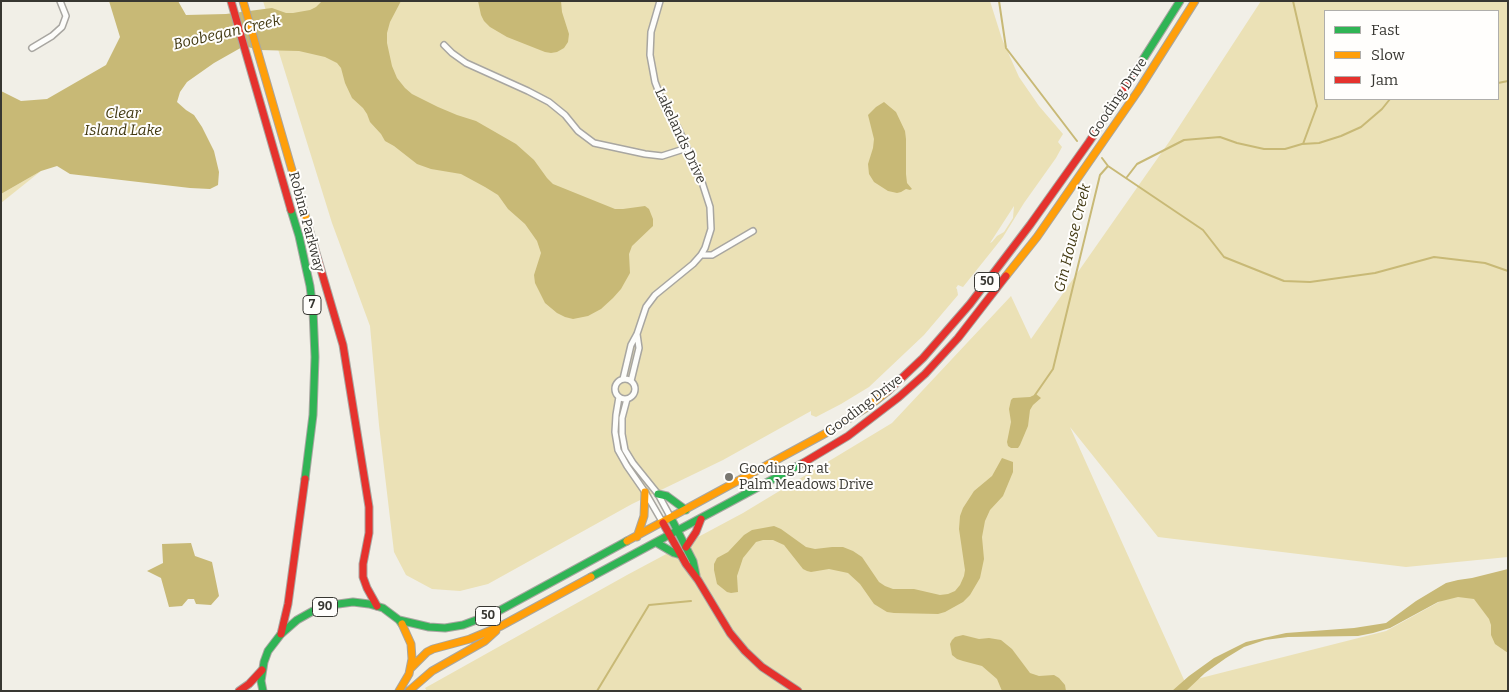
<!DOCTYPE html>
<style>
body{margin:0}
#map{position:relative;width:1509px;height:692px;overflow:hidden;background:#f1efe7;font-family:Bitter,serif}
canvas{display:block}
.frame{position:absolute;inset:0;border:2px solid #383732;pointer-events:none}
.legend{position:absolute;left:1324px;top:10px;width:175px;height:90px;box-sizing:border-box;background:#fffefc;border:1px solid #afaeab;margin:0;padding:6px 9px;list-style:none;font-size:15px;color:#383732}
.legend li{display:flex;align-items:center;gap:10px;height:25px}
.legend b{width:25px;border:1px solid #afaeab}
</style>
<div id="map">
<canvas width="1509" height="692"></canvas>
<div class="frame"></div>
<ul class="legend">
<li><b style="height:6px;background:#30b455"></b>Fast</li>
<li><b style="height:6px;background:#ff9f0a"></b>Slow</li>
<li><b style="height:6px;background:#e5322d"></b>Jam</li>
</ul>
</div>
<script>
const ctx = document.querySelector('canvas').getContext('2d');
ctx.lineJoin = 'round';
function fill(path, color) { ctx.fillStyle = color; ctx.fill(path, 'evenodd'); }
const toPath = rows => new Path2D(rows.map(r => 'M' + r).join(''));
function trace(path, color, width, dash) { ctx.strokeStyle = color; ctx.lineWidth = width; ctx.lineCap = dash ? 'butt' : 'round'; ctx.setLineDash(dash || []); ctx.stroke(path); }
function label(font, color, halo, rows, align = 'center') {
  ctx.font = font + ' Bitter,serif'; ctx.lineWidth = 4; ctx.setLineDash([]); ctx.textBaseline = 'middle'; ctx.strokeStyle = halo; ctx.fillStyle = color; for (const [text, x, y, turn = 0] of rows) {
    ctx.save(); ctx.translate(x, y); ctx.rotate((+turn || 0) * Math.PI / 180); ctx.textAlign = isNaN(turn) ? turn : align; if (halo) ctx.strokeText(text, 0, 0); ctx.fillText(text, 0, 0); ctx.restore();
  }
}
fill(toPath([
 [263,1,990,1,1002,39,1019,77,1039,106,1063,134,1058,142,1062,147,1056,158,1024,203,1003,237,963,287,958,285,956,288,957,289,958,295,924,335,869,387,841,404,816,417,811,415,811,411,723,460,632,504,488,584,460,591,432,589,406,575,394,552,379,425,370,326,332,223],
 [1014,206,1013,218,1004,232,997,236,992,242,990,243],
 [1261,1,1508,1,1508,557,1406,567,1158,537,1070,427,1185,682,1386,631,1468,586,1508,577,1508,691,427,691,425,688,627,575,743,513,892,423,1011,296,1031,339,1169,142],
 [1325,11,1498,11,1498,99,1325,99],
 [41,171,1,203,1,194]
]), '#ebe1b6');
fill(toPath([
 [109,1,178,1,186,15,226,14,272,8,286,13,293,13,310,10,316,7,322,1,401,1,390,22,387,33,387,43,392,66,397,78,405,88,412,94,438,107,457,115,476,121,516,144,534,160,547,178,553,184,615,209,623,209,645,206,649,209,653,219,653,226,632,246,629,254,630,273,621,289,613,298,601,309,588,316,573,319,565,317,557,313,545,303,535,283,534,275,541,253,537,241,525,224,508,209,498,195,485,187,461,174,431,169,417,164,394,146,385,141,381,134,370,122,367,114,363,108,352,98,345,83,341,68,337,63,325,57,299,51,259,50,244,46,214,63,187,82,180,92,177,102,186,110,194,115,202,127,214,151,219,172,218,185,210,189,190,188,70,174,57,166,41,171,1,194,1,91,21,101,47,99,106,65,120,37],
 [478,1,561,1,562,12,569,34,568,42,564,48,557,52,551,53,545,52,507,37,490,27,484,21,481,15],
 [884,102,896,112,905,131,906,139,906,174,907,183,912,189,910,190,906,189,901,192,897,193,888,191,874,182,869,174,868,164,873,148,874,139,868,115,876,107],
 [1036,394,1041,398,1033,405,1030,410,1028,426,1020,445,1018,448,1011,448,1008,446,1007,442,1011,422,1009,409,1011,400,1013,398,1030,397],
 [1002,458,1013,462,1013,472,1003,496,990,510,985,521,982,537,984,559,980,578,970,595,963,602,945,612,938,614,894,613,887,612,874,604,860,584,848,573,829,569,811,572,807,571,803,569,784,545,773,540,763,540,756,542,743,558,737,576,738,592,731,593,727,592,717,584,714,570,714,564,717,558,728,552,744,535,752,530,774,526,781,529,806,547,815,549,832,547,843,547,853,551,862,557,879,582,885,586,893,589,914,589,940,595,948,594,955,591,960,585,964,576,965,570,959,529,960,516,963,508,974,491,992,476],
 [191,543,195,556,212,562,219,596,211,605,196,604,194,599,188,599,182,606,169,607,161,578,147,571,163,563,162,544],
 [1508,569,1508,653,1495,644,1491,635,1491,625,1489,619,1474,599,1458,597,1438,602,1390,628,1373,633,1358,636,1288,637,1265,640,1244,647,1226,658,1205,673,1186,691,1172,691,1189,676,1214,658,1246,642,1286,633,1354,628,1386,623,1416,601,1446,583,1458,580,1472,578],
 [963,635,979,639,989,638,1001,640,1012,649,1030,673,1039,676,1054,675,1059,678,1065,685,1066,691,1002,691,997,679,982,666,963,661,957,659,952,655,950,644,952,640,955,637]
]), '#c8b976');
trace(toPath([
 [999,1,1006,48,1077,141],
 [1293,1,1317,106,1303,144],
 [1498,83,1508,81],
 [1102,158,1108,166],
 [1127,177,1137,164,1184,140,1220,137,1237,143,1264,149,1285,149,1302,144,1319,143,1341,136,1361,127,1382,109,1390,99],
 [1035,395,1053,369,1100,175,1108,166,1203,230,1224,257,1284,281,1310,282,1375,273,1434,257,1485,263,1508,271],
 [597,691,649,605,691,601]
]), '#c8b976', 2);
const street = toPath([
 [444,45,452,53,466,63,528,91,549,102,565,115,578,131,594,143,645,154,662,156,687,148],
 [32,48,52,36,62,27,66,16,60,1],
 [701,255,712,255,753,231],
 '615 389a10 10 0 1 1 20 0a10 10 0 1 1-20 0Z',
 [623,379,631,345,637,334,646,307,655,295,693,264,701,255,705,248,711,229,710,207,701,179,678,128,665,108,655,82,650,55,651,32,660,1],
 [631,381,639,348,637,334],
 [619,397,616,415,615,432,618,450,627,466,645,492,663,523],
 [627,399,622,418,622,434,625,450,633,463,658,494,671,518]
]);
const fast = toPath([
 [1142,61,1180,1],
 [291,210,299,236,310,286,313,310,315,357,313,415,305,479],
 [658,494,667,496,686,510],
 [671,518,693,561,696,575],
 [657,543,674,553,681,555],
 [591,577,803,463],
 [399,620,429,627,445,628,463,625,495,613,627,541],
 [263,691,261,681,264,662,268,651,281,634,297,620,313,611,331,605,353,602,369,604,383,608,399,620,402,624]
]);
const slow = toPath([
 [243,1,314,246],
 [1006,276,1037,237,1138,91,1195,1],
 [637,537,644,516,645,492],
 [627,541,826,433,869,406,888,391],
 [411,668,427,652,433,649,470,639,501,626,591,577],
 [399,691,409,674,412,659,411,644,402,624],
 [409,691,432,671,485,641,496,631]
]);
const jam = toPath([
 [231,1,291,210],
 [314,246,343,345,369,507,369,533,363,564,363,577,367,588,377,606],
 [888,391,923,358,970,304,1030,225,1089,142,1142,61],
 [803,463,848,436,899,397,925,374,958,338,1006,276],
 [663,523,686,564,698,580,730,633,745,651,762,667,798,691],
 [686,547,696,532,701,519],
 [281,634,288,604,305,479],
 [239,691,249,684,262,670]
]);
trace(street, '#a8a6a1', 8);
trace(fast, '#a8a6a1', 9);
trace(slow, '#a8a6a1', 9);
trace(jam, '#a8a6a1', 9);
trace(street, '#fdfdfb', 5);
trace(fast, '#30b455', 7);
trace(slow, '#ff9f0a', 7);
trace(jam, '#e5322d', 7);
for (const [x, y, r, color] of [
 [729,477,5,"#797771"]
]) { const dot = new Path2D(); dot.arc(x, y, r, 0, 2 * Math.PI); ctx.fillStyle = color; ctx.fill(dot); trace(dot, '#fffefc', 2); }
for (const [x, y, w] of [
 [987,282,25],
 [312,305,18],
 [325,607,25],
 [488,616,25]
]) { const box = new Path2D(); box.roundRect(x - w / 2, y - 9.5, w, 19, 4); ctx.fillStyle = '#fffefc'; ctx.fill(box); trace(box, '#383732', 1); }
label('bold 12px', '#383732', null, [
 ["50",987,282],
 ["7",312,305],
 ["90",325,607],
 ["50",488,616]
]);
label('14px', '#383732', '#fffefc', [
 ["Gooding Drive",1118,98,-56],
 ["Lakelands Drive",680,136,65],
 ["Robina Parkway",306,222,75],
 ["Gooding Drive",864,406,-37]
]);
label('14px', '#383732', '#fffefc', [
 ["Gooding Dr at",739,469],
 ["Palm Meadows Drive",739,485]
], 'left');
label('italic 15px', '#413810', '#fffefc', [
 ["Boobegan Creek",227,33,-13],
 ["Clear",123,114],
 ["Island Lake",123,131],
 ["Gin House Creek",1073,238,-76]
]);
</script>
